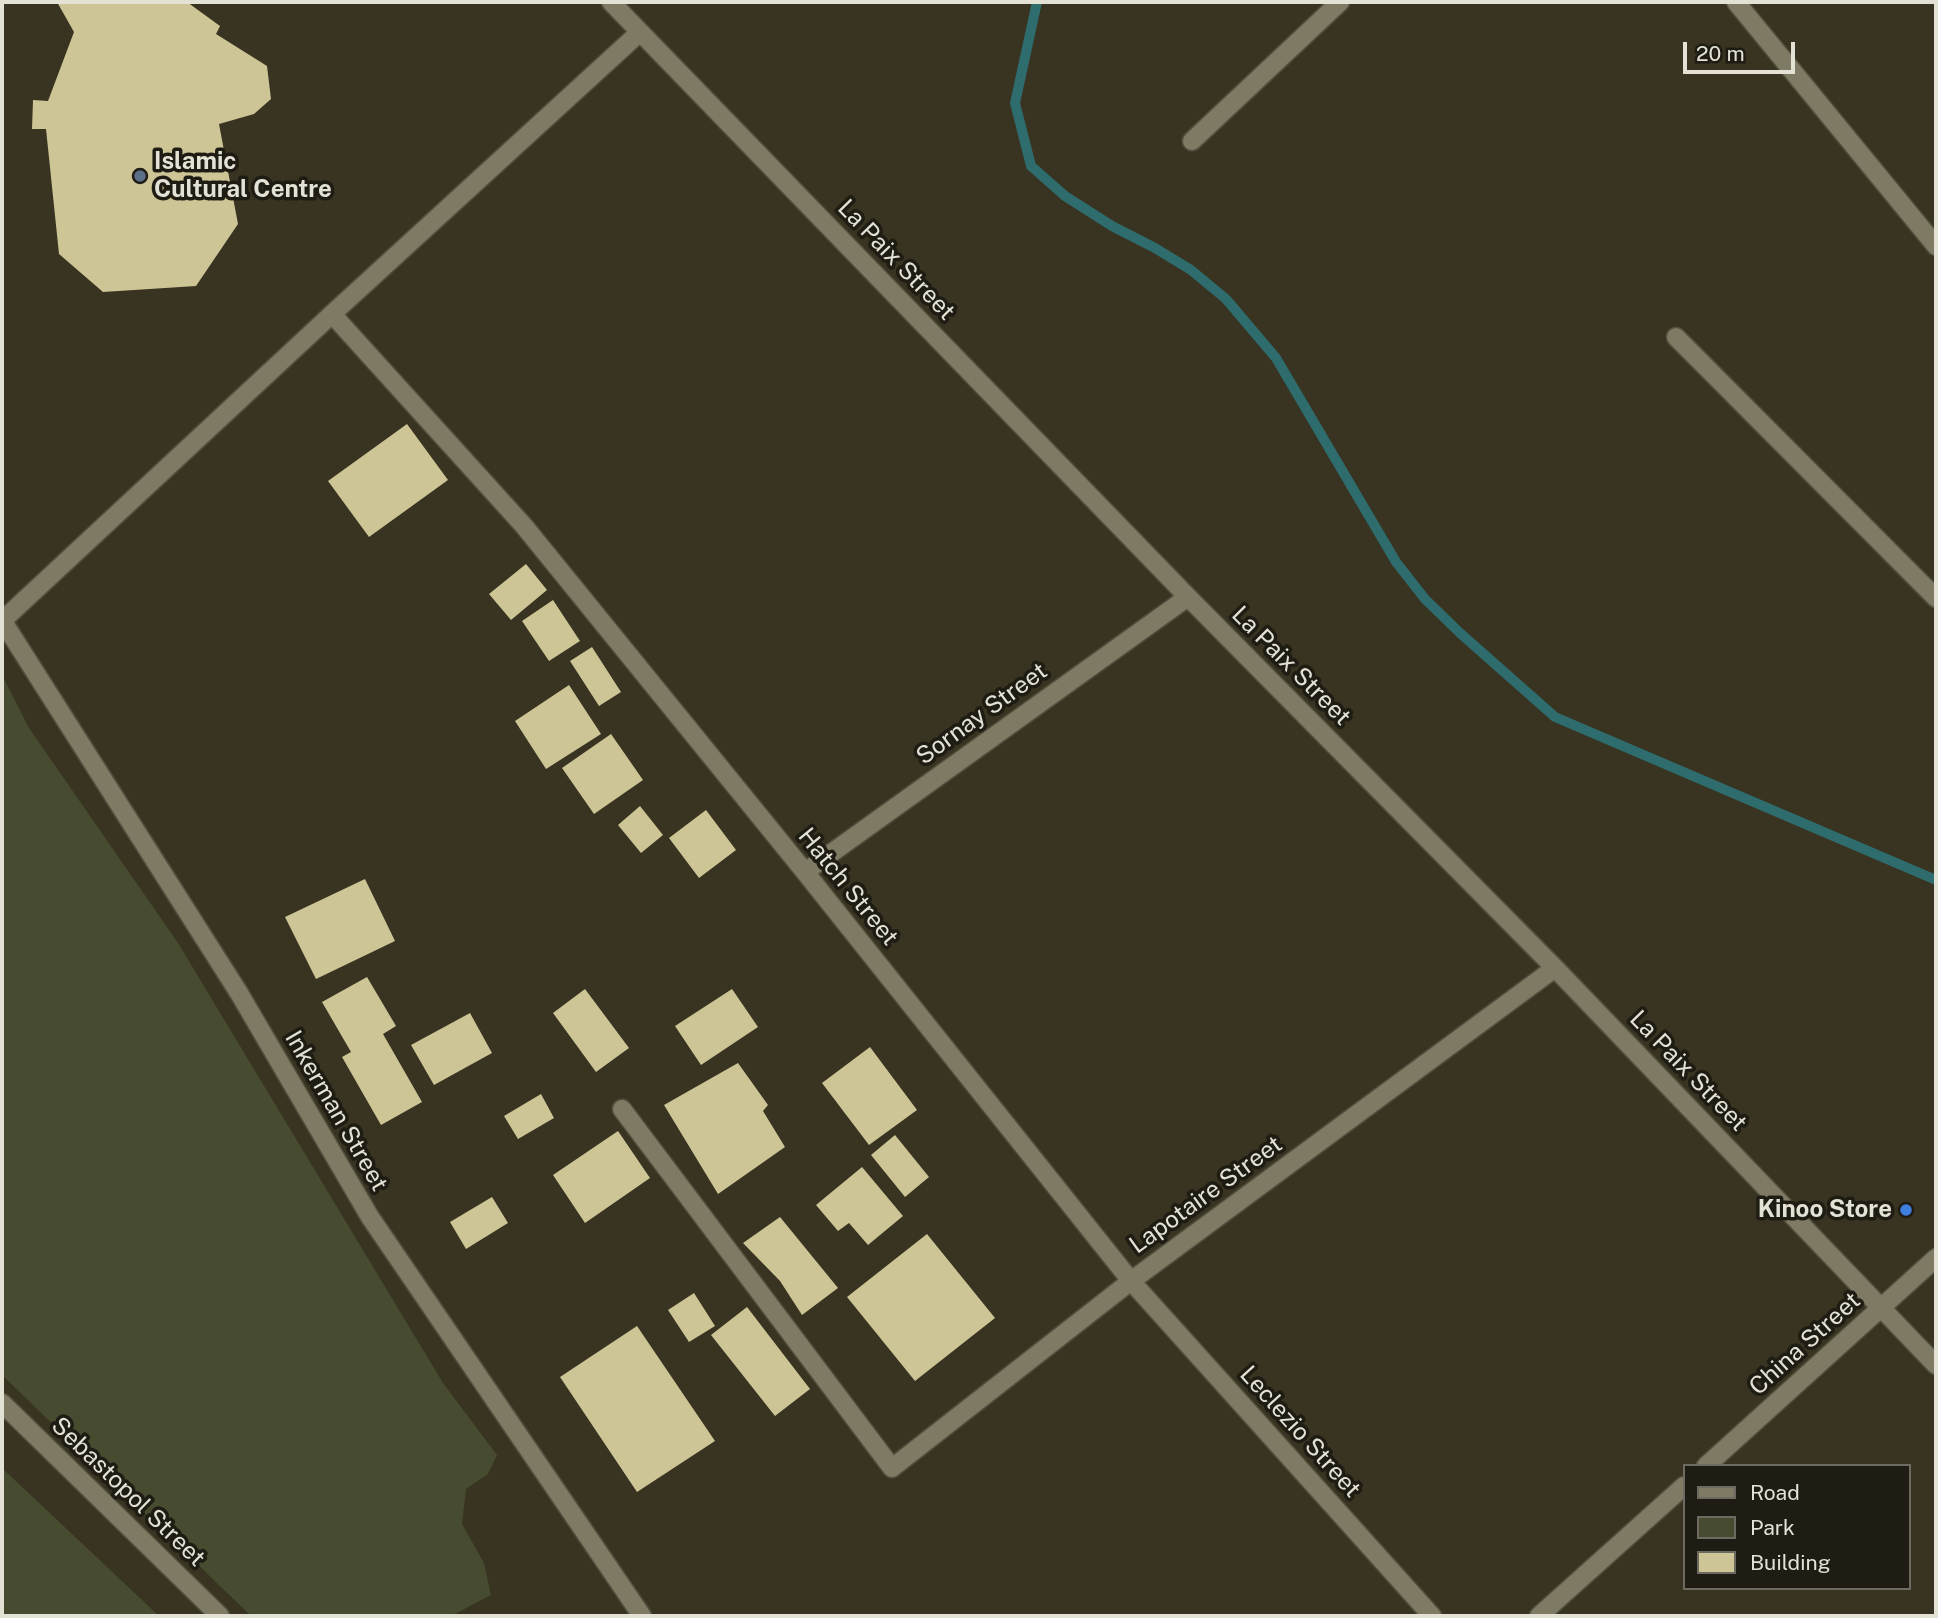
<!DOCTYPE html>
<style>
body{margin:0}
#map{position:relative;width:1938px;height:1618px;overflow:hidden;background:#383421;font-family:"Public Sans",sans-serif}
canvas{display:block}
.frame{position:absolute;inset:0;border:4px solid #e4e2d5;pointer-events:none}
.legend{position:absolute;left:1683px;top:1464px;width:228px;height:126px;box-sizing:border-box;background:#1e1c13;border:2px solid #6d6b61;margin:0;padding:9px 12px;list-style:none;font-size:21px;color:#e4e2d5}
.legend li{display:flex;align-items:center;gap:14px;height:35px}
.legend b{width:35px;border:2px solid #6d6b61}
.scale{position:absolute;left:1683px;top:42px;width:112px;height:32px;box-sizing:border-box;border:4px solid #e4e2d5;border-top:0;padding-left:9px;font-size:21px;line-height:24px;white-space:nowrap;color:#e4e2d5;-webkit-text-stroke:5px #1e1c13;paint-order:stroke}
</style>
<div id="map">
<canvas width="1938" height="1618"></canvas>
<div class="frame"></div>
<ul class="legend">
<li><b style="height:9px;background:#7e7a64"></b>Road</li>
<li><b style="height:19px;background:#474b2f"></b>Park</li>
<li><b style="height:19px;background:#cec596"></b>Building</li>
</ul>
<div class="scale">20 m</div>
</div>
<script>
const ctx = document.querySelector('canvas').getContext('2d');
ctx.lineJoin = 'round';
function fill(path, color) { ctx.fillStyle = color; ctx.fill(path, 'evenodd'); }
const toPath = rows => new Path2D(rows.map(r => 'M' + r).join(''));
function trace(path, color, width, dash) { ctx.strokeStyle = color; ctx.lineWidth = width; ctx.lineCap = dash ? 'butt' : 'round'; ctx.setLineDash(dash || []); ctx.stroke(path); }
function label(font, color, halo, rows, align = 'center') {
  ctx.font = font + ' "Public Sans",sans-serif'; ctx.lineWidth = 7; ctx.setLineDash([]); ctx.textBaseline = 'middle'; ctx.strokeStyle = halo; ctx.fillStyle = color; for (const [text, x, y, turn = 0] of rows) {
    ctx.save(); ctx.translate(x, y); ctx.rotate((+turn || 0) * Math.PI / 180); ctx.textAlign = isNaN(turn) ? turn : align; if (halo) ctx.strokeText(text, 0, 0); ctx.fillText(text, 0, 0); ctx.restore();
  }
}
fill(toPath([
 [2,675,29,728,178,943,443,1383,497,1455,488,1474,466,1489,462,1524,484,1563,491,1595,451,1616,251,1616,2,1375],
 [2,1468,159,1616,2,1616]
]), '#474b2f');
trace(toPath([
 [1037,2,1015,103,1031,166,1065,196,1112,226,1155,248,1191,270,1226,299,1276,358,1396,562,1425,599,1460,633,1555,717,1936,880]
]), '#2e6c6e', 10);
fill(toPath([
 [57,2,187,2,220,26,216,34,267,66,271,99,254,114,219,124,238,224,196,286,103,292,59,254,46,129,32,129,33,100,48,101,74,32],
 [407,424,448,480,369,537,328,481],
 [526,564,547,590,511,620,489,594],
 [553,600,580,641,549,661,522,621],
 [592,647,621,692,599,706,570,661],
 [569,685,601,734,546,769,515,721],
 [611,734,643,780,594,814,562,768],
 [640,806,663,835,641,853,618,825],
 [706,810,736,850,699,878,669,838],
 [365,879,395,941,316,979,285,917],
 [367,977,396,1026,383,1034,422,1102,381,1125,342,1057,351,1052,322,1002],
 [585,989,629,1048,596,1072,553,1013],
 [732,989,758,1027,701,1065,675,1026],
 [470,1013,492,1053,434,1085,411,1045],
 [870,1047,917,1110,869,1145,822,1083],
 [738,1063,768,1105,763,1111,785,1147,718,1194,664,1105],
 [541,1094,554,1118,518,1139,504,1116],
 [618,1131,650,1178,585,1223,553,1175],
 [895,1135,929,1177,905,1197,871,1155],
 [862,1167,903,1216,868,1245,849,1223,838,1231,816,1205],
 [492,1197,508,1223,466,1249,450,1222],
 [780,1217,838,1288,802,1315,780,1281,743,1243],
 [927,1234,995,1318,915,1381,847,1297],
 [694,1293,715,1326,689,1342,668,1310],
 [747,1307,810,1389,775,1416,711,1335],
 [637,1326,715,1441,637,1492,560,1377]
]), '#cec596');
const minor = toPath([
 [611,2,1188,597,1555,968,1936,1365],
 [1736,2,1936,246],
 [1192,141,1340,2],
 [332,314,524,526,805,872,1131,1281,1432,1616],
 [1676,337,1936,598],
 [2,620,239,993,370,1217,642,1616],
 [2,621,332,314,640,32],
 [805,872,1188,597],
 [622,1109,892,1468,1131,1281,1555,968],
 [2,1403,220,1616],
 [1706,1466,1936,1258],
 [1539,1616,1684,1486]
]);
trace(minor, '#534f3e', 21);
trace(minor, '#7e7a64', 18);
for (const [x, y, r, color] of [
 [140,176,7,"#5c6f8a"],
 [1906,1210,7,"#3f7fe0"]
]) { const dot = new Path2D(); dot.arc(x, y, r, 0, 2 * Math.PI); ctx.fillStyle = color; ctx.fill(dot); trace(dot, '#1e1c13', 2.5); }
label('bold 24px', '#e4e2d5', '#1e1c13', [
 ["Islamic",154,162],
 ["Cultural Centre",154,190],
 ["Kinoo Store",1892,1210,"right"]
], 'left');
label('24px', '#e4e2d5', '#1e1c13', [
 ["La Paix Street",896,260,46],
 ["La Paix Street",1291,666,45],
 ["Sornay Street",982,714,-36],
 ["Hatch Street",848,887,51],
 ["La Paix Street",1688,1071,46],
 ["Inkerman Street",336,1111,60],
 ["Lapotaire Street",1206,1195,-36],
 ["China Street",1805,1344,-42],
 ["Leclezio Street",1300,1432,48],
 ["Sebastopol Street",128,1492,44]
]);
</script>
